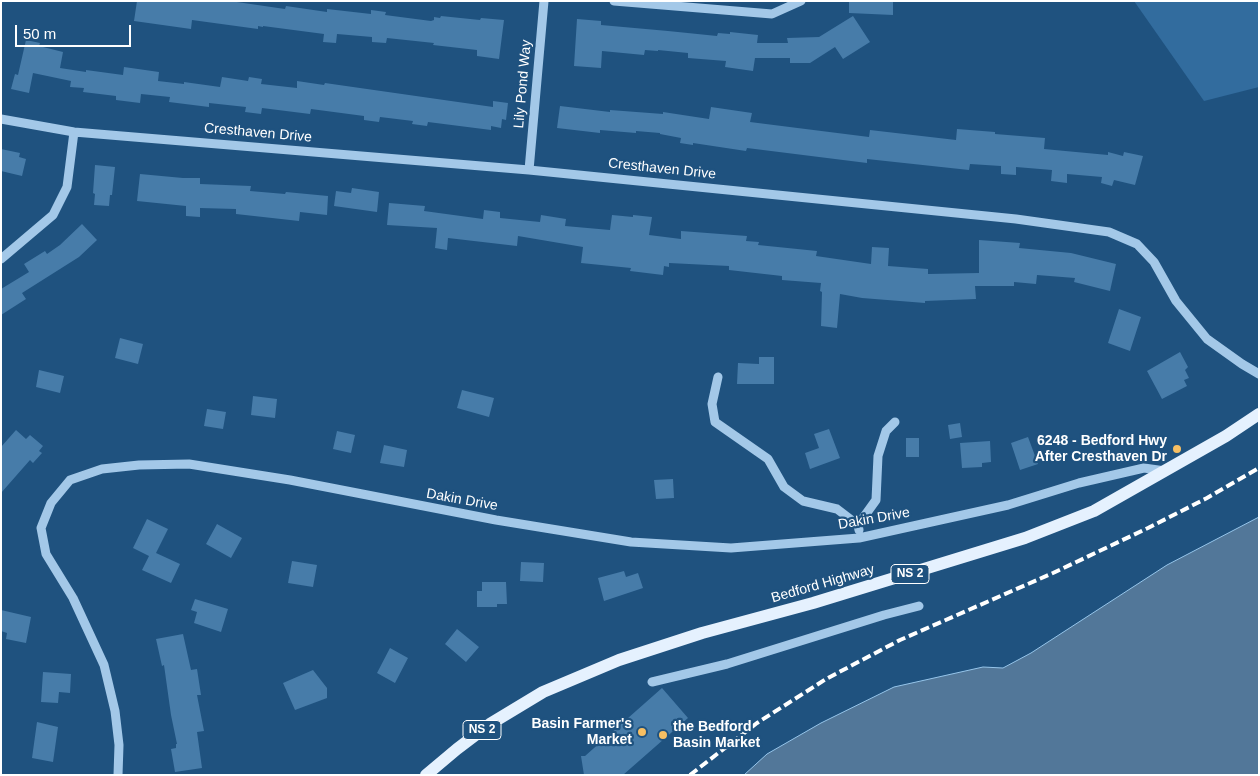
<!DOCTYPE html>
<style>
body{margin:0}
#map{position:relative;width:1260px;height:776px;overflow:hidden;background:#1f527f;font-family:Helvetica,sans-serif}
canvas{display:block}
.frame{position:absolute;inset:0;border:2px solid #fff;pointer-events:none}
.scale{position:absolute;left:15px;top:25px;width:116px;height:22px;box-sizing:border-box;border:2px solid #fff;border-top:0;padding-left:6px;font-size:15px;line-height:18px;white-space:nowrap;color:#fff;-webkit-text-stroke:4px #1f527f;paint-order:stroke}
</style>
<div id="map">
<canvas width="1260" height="776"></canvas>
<div class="frame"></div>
<div class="scale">50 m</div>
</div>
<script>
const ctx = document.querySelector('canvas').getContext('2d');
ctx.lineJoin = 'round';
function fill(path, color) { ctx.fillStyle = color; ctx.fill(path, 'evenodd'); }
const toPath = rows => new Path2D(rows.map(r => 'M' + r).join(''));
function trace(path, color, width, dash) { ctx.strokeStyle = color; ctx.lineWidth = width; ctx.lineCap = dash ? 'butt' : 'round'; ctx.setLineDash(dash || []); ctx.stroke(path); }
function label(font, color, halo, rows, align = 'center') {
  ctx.font = font + ' Helvetica,sans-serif'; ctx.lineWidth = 4.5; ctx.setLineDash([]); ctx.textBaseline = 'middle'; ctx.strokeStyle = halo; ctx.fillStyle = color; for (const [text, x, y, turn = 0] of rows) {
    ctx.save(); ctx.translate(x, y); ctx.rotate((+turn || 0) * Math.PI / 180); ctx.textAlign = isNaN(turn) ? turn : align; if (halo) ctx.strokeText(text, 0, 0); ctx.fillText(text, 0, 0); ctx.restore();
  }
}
fill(toPath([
 [1134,1,1259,1,1259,87,1204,101]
]), '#326c9e');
const water = toPath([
 [1259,517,1259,775,744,775,767,754,821,723,894,687,983,667,1003,668,1031,653,1167,565,1259,517]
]);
fill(water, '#527799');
trace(water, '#96c5ea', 1);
fill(toPath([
 [137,1,230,1,285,9,286,6,327,12,327,9,371,14,371,10,386,12,385,15,431,21,434,20,434,17,440,18,441,16,480,20,481,18,504,20,499,59,477,56,477,50,433,45,434,43,387,38,386,43,372,42,372,37,337,34,336,43,323,42,324,34,263,26,263,27,258,26,258,29,192,20,191,29,134,21],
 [849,1,893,1,893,15,849,13],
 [853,16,870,42,843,59,835,47,810,63,790,63,790,58,755,58,753,71,725,67,726,61,688,58,688,53,658,50,658,51,645,50,644,55,602,51,601,68,574,66,577,19,601,21,601,25,668,31,717,36,718,33,730,34,730,32,758,35,757,43,788,43,787,38,819,37],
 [26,40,40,43,39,46,63,52,60,68,86,72,86,70,123,75,124,67,159,72,158,81,184,84,184,82,220,87,222,77,248,81,249,77,262,79,261,84,297,88,297,81,324,85,325,83,493,107,493,101,508,103,506,120,502,119,501,128,491,126,491,130,428,122,427,126,412,124,413,121,380,117,379,122,364,120,364,116,311,109,310,114,262,108,261,114,245,112,246,107,209,103,209,107,169,102,170,97,141,94,140,103,116,100,116,96,83,92,84,88,70,87,71,81,33,73,29,93,11,89,15,74,18,75],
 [560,106,610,112,610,110,663,114,663,112,709,119,711,107,752,113,750,122,869,137,870,130,956,140,957,129,995,132,995,134,1045,138,1044,149,1108,155,1108,152,1123,156,1124,152,1143,156,1135,185,1114,180,1112,186,1101,183,1102,177,1067,174,1067,183,1051,181,1052,170,1016,167,1016,175,1001,174,1001,166,970,164,969,170,867,159,867,163,747,148,746,151,693,143,693,145,680,143,681,138,660,134,660,133,636,131,636,133,600,130,600,133,557,128],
 [1,149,20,153,19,157,26,159,22,176,1,171],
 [95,165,115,167,112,195,110,195,109,206,94,205,95,194,93,193],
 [140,174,183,178,200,178,200,184,251,186,250,191,285,194,286,192,328,196,327,215,300,212,299,221,236,214,236,209,200,208,200,217,186,216,186,206,137,201],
 [352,188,379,192,377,212,334,206,336,191,351,193],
 [389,203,425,206,424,211,483,219,484,210,500,212,500,218,540,222,541,215,566,219,565,226,610,230,612,215,633,217,633,215,652,217,649,235,681,239,681,231,747,236,746,241,759,242,758,245,817,251,816,256,871,264,872,247,889,248,888,266,928,269,928,274,979,273,979,240,1020,243,1019,248,1071,253,1116,264,1110,291,1074,282,1075,278,1037,275,1036,284,1014,282,1014,286,975,286,976,299,925,301,925,303,862,298,840,294,837,328,821,326,822,292,820,291,821,283,782,280,782,276,729,270,729,266,669,263,669,267,664,266,663,275,630,271,631,268,581,263,583,247,518,236,517,246,448,238,447,250,435,248,437,228,387,225],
 [82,224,97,240,79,257,22,293,26,299,1,315,1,289,29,272,24,264,45,251,47,254,60,245],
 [1119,309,1141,317,1130,351,1108,343],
 [120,338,143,344,138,364,115,358],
 [1180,352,1188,367,1185,370,1189,378,1184,380,1187,386,1162,399,1147,371],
 [759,357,774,357,774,384,737,384,738,363,759,364],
 [39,370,64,376,60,393,36,387],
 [462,390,494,398,489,417,457,408],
 [253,396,277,399,275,418,251,415],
 [207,409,226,412,223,429,204,426],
 [960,423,962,437,950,439,948,425],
 [829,429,840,458,810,469,805,453,819,448,814,434],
 [16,430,26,439,30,435,43,446,39,451,42,453,33,463,30,460,1,493,1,447],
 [337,431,355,435,351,453,333,449],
 [1028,437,1038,464,1020,470,1011,443],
 [906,438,919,438,919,457,906,457],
 [990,441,991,462,982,463,982,467,962,468,960,443],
 [384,445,407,450,404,467,380,463],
 [673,479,674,498,656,499,654,480],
 [147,519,168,529,156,553,180,564,171,583,142,570,149,556,133,548],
 [217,524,242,538,231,558,206,544],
 [292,561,317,565,313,587,288,583],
 [521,562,544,563,543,582,520,581],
 [624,571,626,577,638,573,643,588,604,601,598,578],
 [482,582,506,582,507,604,497,604,497,607,477,607,477,591,482,591],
 [195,599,228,609,221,632,194,623,197,612,191,610],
 [1,610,31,617,26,643,6,639,7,633,1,631],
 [457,629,479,647,466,662,445,644],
 [183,634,191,670,197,669,201,695,197,695,204,731,197,732,202,768,175,772,171,749,176,748,176,744,177,744,171,715,164,665,162,666,156,639],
 [390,648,408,658,395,683,377,673],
 [313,670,327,688,327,698,295,710,283,683],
 [43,672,71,674,70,693,59,692,58,703,41,702],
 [662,688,688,718,623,775,584,775,581,756,585,756],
 [37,722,58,727,53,762,32,758]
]), '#477ca9');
trace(toPath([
 [614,1,772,14,801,1],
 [1,119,74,132,529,170,1016,219,1109,232,1137,244,1154,262,1176,301,1207,339,1242,364,1259,374],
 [529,170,544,1],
 [1,259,53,215,67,187,74,132],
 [718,377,712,404,715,422,768,459,784,487,803,501,837,509,858,525],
 [859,530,858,525,876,500,878,456,886,431,895,422],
 [652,682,727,664,884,615,919,606],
 [118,775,119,745,115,711,104,665,73,598,46,554,41,528,51,503,70,480,102,469,139,465,189,464,290,480,496,520,631,542,731,548,859,538,1008,505,1079,483,1144,468,1165,471]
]), '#a3c8e8', 9);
trace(toPath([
 [426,775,457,749,490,724,543,692,619,660,702,633,813,603,1025,538,1094,511,1226,436,1259,414]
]), '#e5f1fe', 12);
trace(toPath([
 [690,775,757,723,826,679,900,640,1053,573,1148,528,1207,498,1259,468]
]), '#fff', 4, [9, 4]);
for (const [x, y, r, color] of [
 [1177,449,5,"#f7bf63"],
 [642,732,5,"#f7bf63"],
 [663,735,5,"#f7bf63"]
]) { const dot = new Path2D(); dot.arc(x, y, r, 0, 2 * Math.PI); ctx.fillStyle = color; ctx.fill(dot); trace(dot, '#1f527f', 2); }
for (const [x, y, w] of [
 [910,574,38],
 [482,730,38]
]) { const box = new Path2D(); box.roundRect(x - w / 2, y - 9.5, w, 19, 4); ctx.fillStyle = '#1f527f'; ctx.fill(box); trace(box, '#fff', 1); }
label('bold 12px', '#fff', null, [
 ["NS 2",910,574],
 ["NS 2",482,730]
]);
label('14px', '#fff', '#1f527f', [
 ["Lily Pond Way",523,84,-85],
 ["Cresthaven Drive",258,133,5],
 ["Cresthaven Drive",662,169,6],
 ["Dakin Drive",462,500,10],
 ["Dakin Drive",874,519,-10],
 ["Bedford Highway",823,584,-16]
]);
label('bold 14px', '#fff', '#1f527f', [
 ["6248 - Bedford Hwy",1167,441],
 ["After Cresthaven Dr",1167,457],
 ["Basin Farmer's",632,724],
 ["Market",632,740],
 ["the Bedford",673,727,"left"],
 ["Basin Market",673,743,"left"]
], 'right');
</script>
